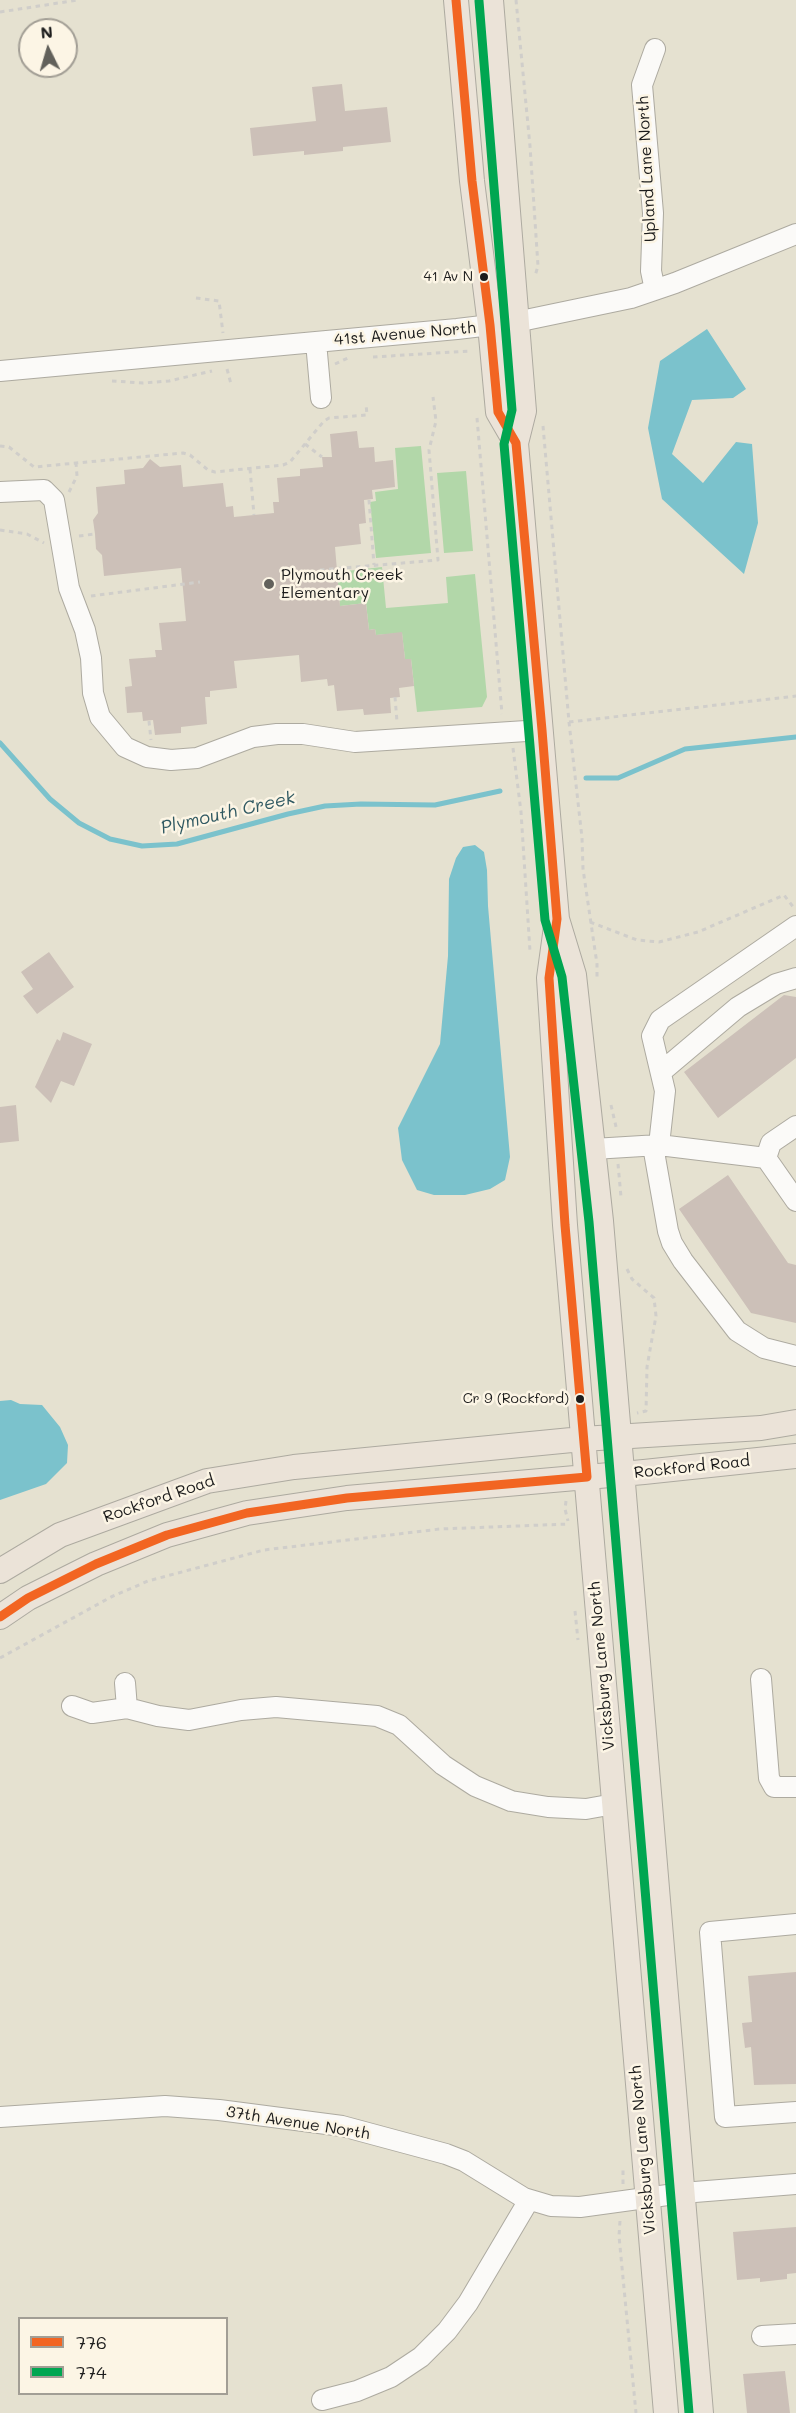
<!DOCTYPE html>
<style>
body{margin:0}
#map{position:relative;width:796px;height:2413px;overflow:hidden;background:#e5e1d0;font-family:Mali,sans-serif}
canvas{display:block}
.legend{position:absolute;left:18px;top:2317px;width:210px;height:78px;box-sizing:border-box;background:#fcf5e5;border:2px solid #a29e95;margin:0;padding:8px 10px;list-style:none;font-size:18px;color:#1c1c1c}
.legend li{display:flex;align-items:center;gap:12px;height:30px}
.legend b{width:30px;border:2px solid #a29e95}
.north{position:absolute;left:18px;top:18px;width:60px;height:60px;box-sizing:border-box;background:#fcf5e5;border:2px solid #a29e95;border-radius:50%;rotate:355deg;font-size:16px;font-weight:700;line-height:24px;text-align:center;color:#1c1c1c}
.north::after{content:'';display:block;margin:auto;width:21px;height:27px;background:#62615b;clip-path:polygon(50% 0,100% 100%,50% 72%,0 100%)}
</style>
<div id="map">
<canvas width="796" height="2413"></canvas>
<ul class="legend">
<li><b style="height:8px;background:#f26522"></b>776</li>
<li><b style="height:8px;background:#00a651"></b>774</li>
</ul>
<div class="north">N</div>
</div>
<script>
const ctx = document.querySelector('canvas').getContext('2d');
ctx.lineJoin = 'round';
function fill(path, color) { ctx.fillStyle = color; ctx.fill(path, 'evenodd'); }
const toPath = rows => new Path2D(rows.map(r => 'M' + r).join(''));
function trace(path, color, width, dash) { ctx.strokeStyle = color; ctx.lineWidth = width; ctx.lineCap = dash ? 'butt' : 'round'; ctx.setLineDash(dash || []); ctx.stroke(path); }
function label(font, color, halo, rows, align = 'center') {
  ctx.font = font + ' Mali,sans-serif'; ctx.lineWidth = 5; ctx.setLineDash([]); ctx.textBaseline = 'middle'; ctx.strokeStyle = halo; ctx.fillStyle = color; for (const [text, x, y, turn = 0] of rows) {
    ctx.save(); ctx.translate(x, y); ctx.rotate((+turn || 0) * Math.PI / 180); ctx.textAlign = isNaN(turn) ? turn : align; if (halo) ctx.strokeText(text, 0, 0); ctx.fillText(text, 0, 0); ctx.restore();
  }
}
fill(toPath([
 [421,446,431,553,376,558,370,502,376,501,375,492,398,489,395,448],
 [466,471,473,551,444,553,437,473],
 [382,567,386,608,448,603,446,577,475,574,487,697,482,707,417,712,411,659,405,659,402,633,376,635,375,629,369,630,366,603,340,606,337,572]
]), '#b2d7a9');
fill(toPath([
 [707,329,746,389,733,398,692,400,672,454,703,483,736,442,752,444,758,523,744,574,662,499,648,428,660,361],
 [475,845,484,852,487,870,488,906,510,1157,505,1180,490,1189,465,1195,434,1195,417,1190,402,1160,398,1128,440,1044,448,956,449,879,456,858,463,847],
 [11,1400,20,1404,42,1405,60,1427,68,1445,67,1463,46,1484,0,1500,0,1401]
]), '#7bc2cc');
trace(toPath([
 [0,743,50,799,79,823,110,839,142,846,177,844,288,814,325,806,361,804,435,805,500,791],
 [586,778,618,778,685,749,796,737]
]), '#7bc2cc', 5);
fill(toPath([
 [342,84,345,111,387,107,391,142,343,147,343,151,304,155,304,151,253,156,250,128,316,121,312,87],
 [357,431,359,448,374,447,375,462,393,460,395,487,372,490,373,499,364,500,366,523,359,524,361,544,335,547,340,606,366,603,369,630,375,629,376,635,402,632,405,659,411,659,414,686,399,688,400,697,390,698,391,713,364,715,363,709,337,711,334,685,328,686,327,679,301,682,299,655,234,661,237,688,210,691,210,697,205,697,207,724,181,727,181,733,155,735,153,720,143,721,142,712,127,713,125,687,132,686,129,659,156,657,155,650,162,650,159,623,186,621,181,568,104,576,102,555,96,549,95,534,93,520,98,513,96,487,125,484,124,470,143,468,150,459,160,467,181,465,183,487,223,483,226,507,233,506,234,517,274,513,273,502,279,502,277,478,300,476,300,469,323,467,322,457,332,457,330,434],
 [49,952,74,987,37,1014,23,996,33,989,21,972],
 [784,995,796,997,796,1058,718,1118,684,1072],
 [63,1032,92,1044,74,1086,61,1081,51,1103,35,1087,57,1039,60,1041],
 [16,1105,19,1141,0,1143,0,1107],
 [728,1175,788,1263,796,1265,796,1323,751,1313,679,1209],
 [796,1972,796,2084,754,2085,751,2047,745,2048,742,2023,752,2022,748,1976],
 [796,2227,796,2273,787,2274,787,2279,760,2282,760,2278,737,2280,733,2232],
 [785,2371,790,2413,747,2413,743,2374]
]), '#ccc0b8');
const minor = toPath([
 [655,290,651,271,653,213,642,85,655,49],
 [316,342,321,398],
 [0,371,457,329,516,322,631,298,675,283,796,234],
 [0,492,44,490,54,500,69,588,85,630,91,658,93,693,100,717,125,747,147,757,171,760,197,758,253,737,277,734,303,734,355,742,542,730],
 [661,1072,738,1007,776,984,796,978],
 [659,1145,766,1158,796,1201],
 [653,1146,668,1231,672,1243,683,1261,737,1331,764,1348,796,1356],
 [593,1149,659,1145,665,1091,652,1036,660,1020,796,926],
 [766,1158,771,1143,796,1126],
 [761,1679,769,1778,774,1787,796,1787],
 [125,1683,127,1708,158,1716,189,1720,241,1710,276,1707,377,1716,399,1725,443,1765,475,1786,511,1801,548,1807,586,1809,614,1804],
 [72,1706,92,1713,127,1708],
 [796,1924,710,1932,725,2117,796,2112],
 [0,2117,165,2106,219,2110,342,2126,446,2154,464,2161,524,2198,551,2206,580,2207,682,2193,796,2184],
 [762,2336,796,2334],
 [322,2400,357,2391,391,2377,421,2357,447,2331,468,2303,529,2200]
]);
const major = toPath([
 [456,0,472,181,490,325,498,412,516,443],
 [491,0,524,411,516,443,557,919,574,975,601,1221,701,2413],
 [556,927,549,978,565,1225,666,2413],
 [0,1571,60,1535,207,1481,294,1467,582,1439,761,1428,796,1422],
 [0,1617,28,1598,96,1564,167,1535,247,1513,347,1498,644,1472,796,1456]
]);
trace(minor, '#adaaa0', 22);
trace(major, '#adaaa0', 26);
trace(toPath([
 [516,0,530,146,538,266,535,276],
 [0,12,78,0],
 [196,298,219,301,223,333],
 [373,357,470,351],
 [335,364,348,358],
 [227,369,231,384],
 [112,381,143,383,169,381,212,371],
 [477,418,502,714],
 [543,426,569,722,582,838,583,869,597,964,597,979],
 [305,444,322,457],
 [0,446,9,447,34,467,183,453,190,455,208,470,215,472,283,465,290,462,324,421,329,418,367,415,366,404],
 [250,469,254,515],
 [69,492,77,476,76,463],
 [369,500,374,565],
 [0,530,27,534,44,543],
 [79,536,95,534],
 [320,570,438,560,429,450,436,421,433,397],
 [91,596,200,582],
 [395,697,397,722],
 [149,721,151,740],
 [569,722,796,696],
 [513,748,521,812,530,951],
 [590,922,637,940,659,942,698,932,784,895,794,908],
 [611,1105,617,1131],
 [618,1164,621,1197],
 [627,1269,632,1279,654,1298,656,1316,647,1367,646,1411,637,1413],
 [566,1501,565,1509,568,1521],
 [575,1611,578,1640],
 [0,1658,111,1597,148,1581,264,1550,440,1529,569,1524],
 [623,2184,623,2170],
 [620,2221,619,2236,636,2413]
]), '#d0ceca', 3, [4.5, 4.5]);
trace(minor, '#fbfaf8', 20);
trace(major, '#ebe3d8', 24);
trace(toPath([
 [0,1617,28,1598,96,1564,167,1535,247,1513,347,1498,587,1477,565,1225,549,978,557,919,542,730,516,443,498,412,490,325,472,181,456,0]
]), '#f26522', 9);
trace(toPath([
 [479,1,512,410,504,444,545,920,562,977,589,1222,689,2413]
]), '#00a651', 9);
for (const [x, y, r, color] of [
 [484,277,5,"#1c1c1c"],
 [269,584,6,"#62615b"],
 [580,1399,5,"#1c1c1c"]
]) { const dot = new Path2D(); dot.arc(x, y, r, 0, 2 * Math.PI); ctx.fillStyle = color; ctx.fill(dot); trace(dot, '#fcf5e5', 2); }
label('14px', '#1c1c1c', '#fcf5e5', [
 ["41 Av N",473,277],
 ["Cr 9 (Rockford)",569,1399]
], 'right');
label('16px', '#1c1c1c', '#fcf5e5', [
 ["Upland Lane North",647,169,-93],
 ["41st Avenue North",405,334,-5],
 ["Rockford Road",692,1467,-6],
 ["Rockford Road",159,1499,-19],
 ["Vicksburg Lane North",602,1666,-95],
 ["37th Avenue North",298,2123,9],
 ["Vicksburg Lane North",643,2150,-95]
]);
label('16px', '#1c1c1c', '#fcf5e5', [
 ["Plymouth Creek",281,575],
 ["Elementary",281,593]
], 'left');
label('italic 18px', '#305962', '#fcf5e5', [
 ["Plymouth Creek",228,813,-13]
]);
</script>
